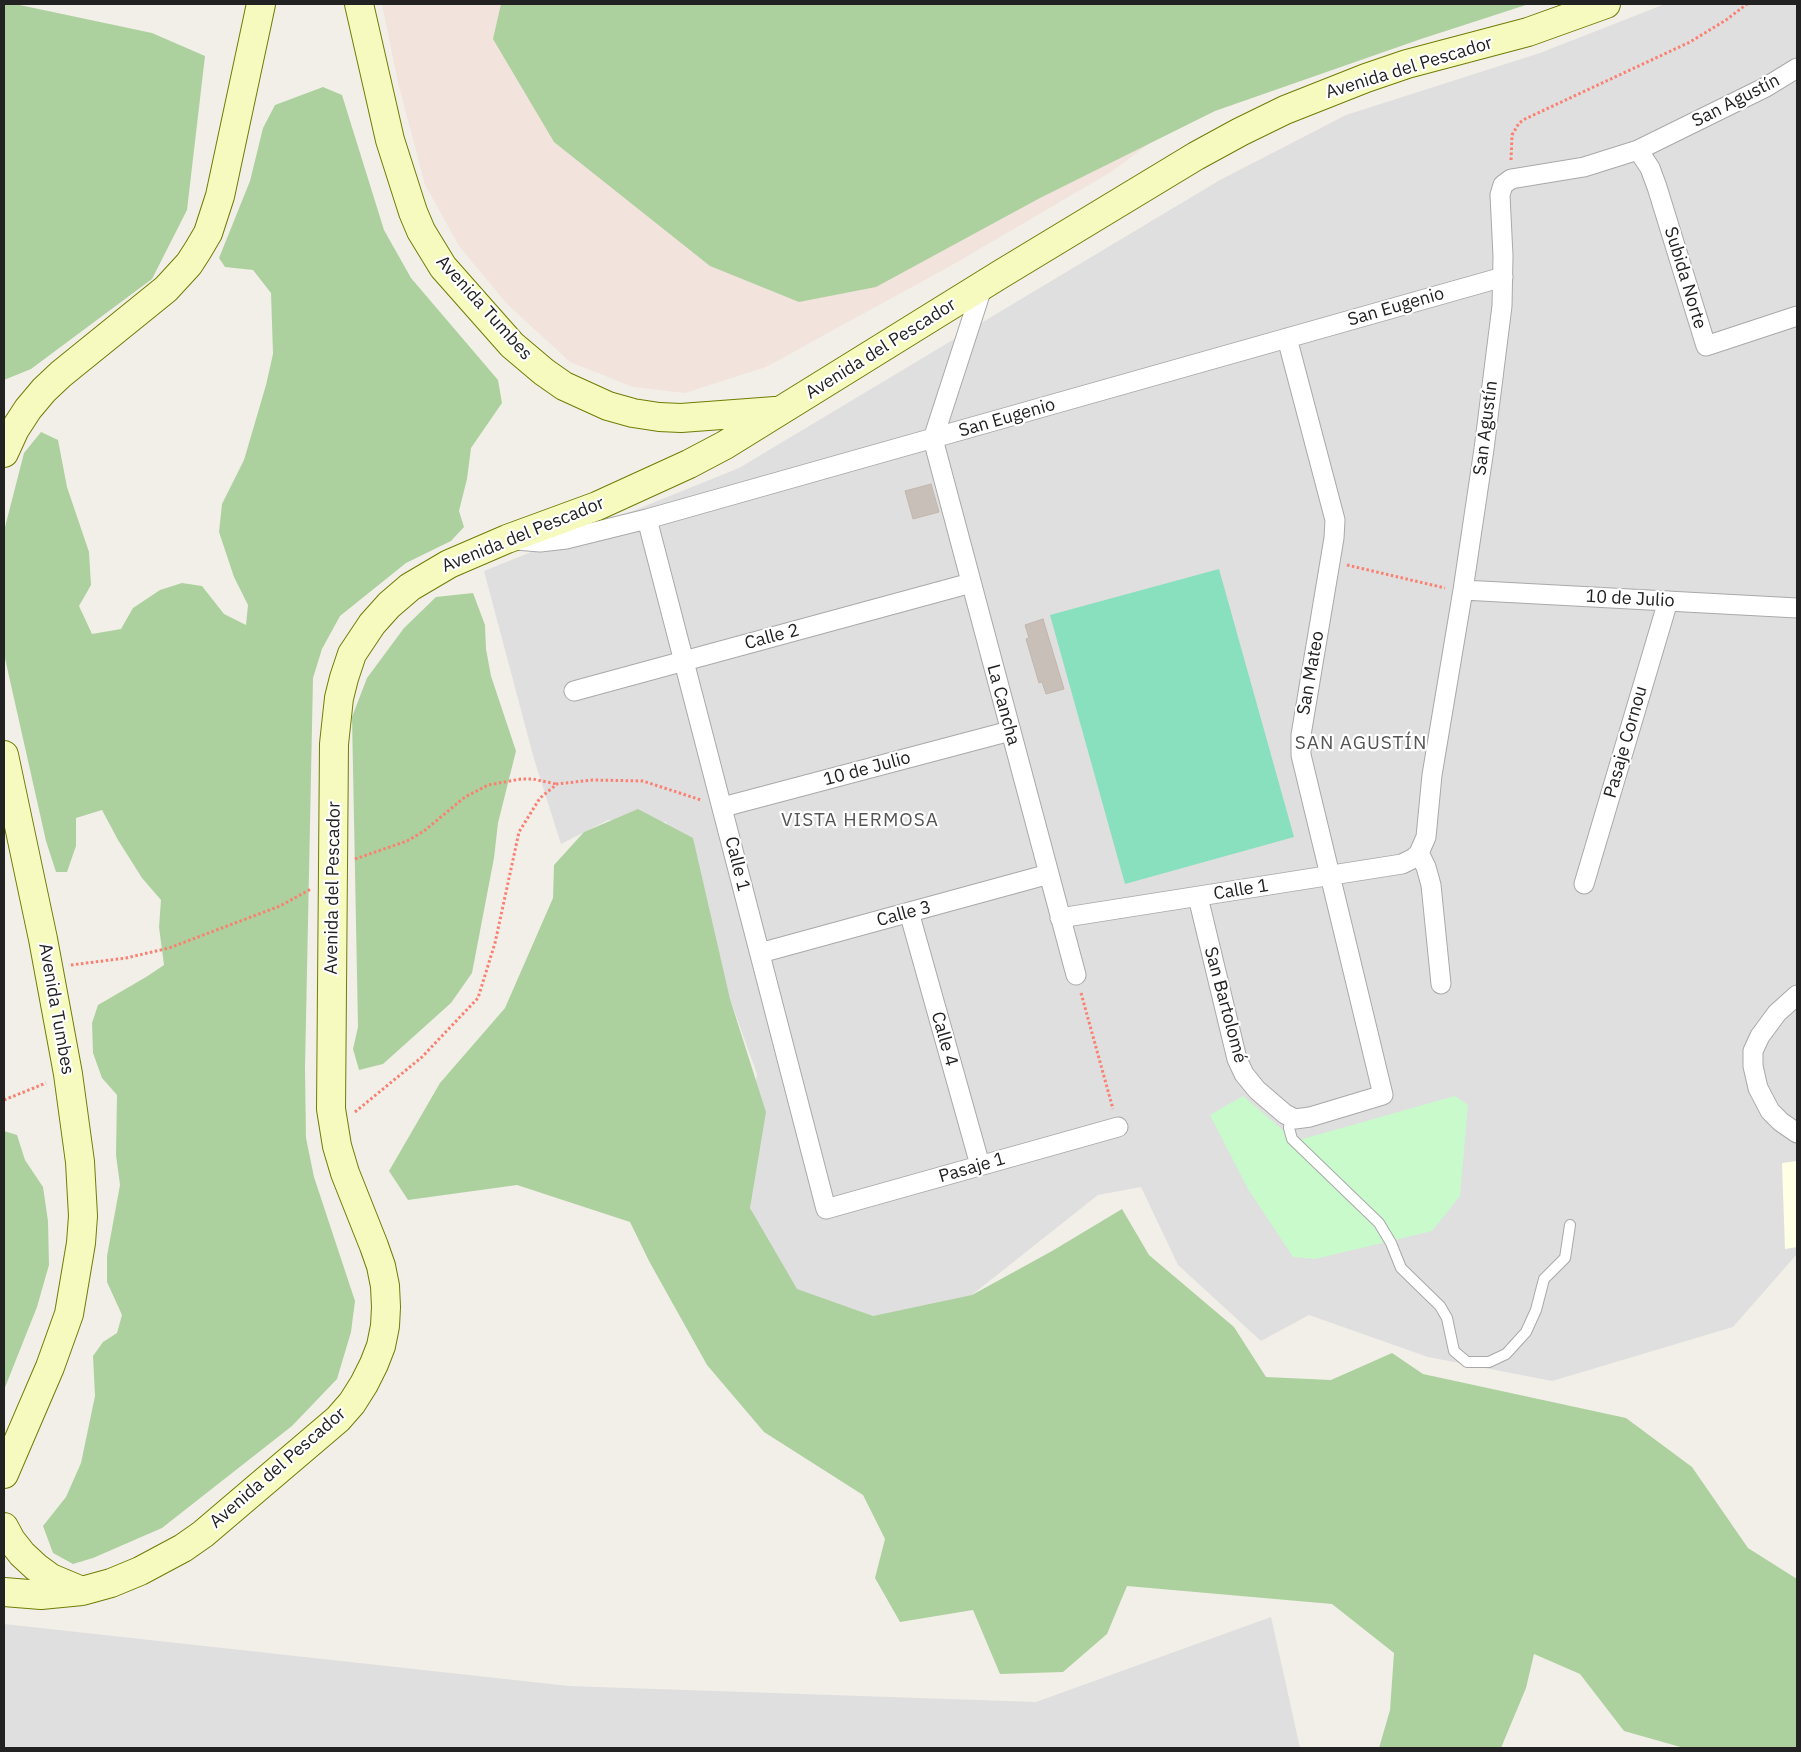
<!DOCTYPE html>
<meta charset="utf-8">
<style>
body{margin:0}
#map{position:relative;width:1801px;height:1752px;overflow:hidden;background:#f2efe9;font-family:"IBM Plex Sans",sans-serif}
canvas{display:block}
.frame{position:absolute;inset:0;border:5px solid #222;pointer-events:none}
</style>
<div id="map">
<canvas width="1801" height="1752"></canvas>
<div class="frame"></div>
</div>
<script>
const ctx = document.querySelector('canvas').getContext('2d');
ctx.lineJoin = 'round';
function fill(path, color) { ctx.fillStyle = color; ctx.fill(path, 'evenodd'); }
const toPath = rows => new Path2D(rows.map(r => 'M' + r).join(''));
function trace(path, color, width, dash) { ctx.strokeStyle = color; ctx.lineWidth = width; ctx.lineCap = dash ? 'butt' : 'round'; ctx.setLineDash(dash || []); ctx.stroke(path); }
function label(font, color, halo, rows, align = 'center') {
  ctx.font = font + ' "IBM Plex Sans",sans-serif'; ctx.lineWidth = 4.5; ctx.setLineDash([]); ctx.textBaseline = 'middle'; ctx.strokeStyle = halo; ctx.fillStyle = color; for (const [text, x, y, turn = 0] of rows) {
    ctx.save(); ctx.translate(x, y); ctx.rotate((+turn || 0) * Math.PI / 180); ctx.textAlign = isNaN(turn) ? turn : align; if (halo) ctx.strokeText(text, 0, 0); ctx.fillText(text, 0, 0); ctx.restore();
  }
}
fill(toPath([
 [1665,4,1797,4,1797,1254,1733,1327,1552,1381,1428,1357,1309,1315,1261,1341,1178,1265,1141,1187,1098,1195,949,1313,821,1318,761,1245,743,1181,757,1074,666,822,608,820,561,844,534,759,484,571,739,468,1220,180,1346,115,1540,53],
 [1271,1617,1300,1748,4,1748,4,1624,569,1686,1036,1702]
]), '#e0dfdf');
fill(toPath([
 [1797,1161,1797,1247,1785,1249,1782,1163]
]), '#ffffe5');
fill(toPath([
 [382,4,1439,4,1222,90,1111,172,954,264,766,367,685,393,633,387,570,362,506,303,459,246,425,185,398,83]
]), '#f3e3dd');
fill(toPath([
 [4,4,15,4,152,33,205,56,187,210,152,279,31,369,4,380],
 [501,4,1529,4,1421,39,1215,111,1040,198,876,287,799,302,710,266,554,142,493,39],
 [323,87,342,95,384,230,411,278,498,380,502,403,471,448,467,479,459,511,464,527,451,541,406,563,340,616,322,649,313,678,305,1068,306,1138,314,1177,355,1301,351,1332,337,1379,292,1426,162,1528,93,1558,73,1564,53,1553,43,1526,66,1497,81,1463,95,1396,93,1356,103,1342,117,1333,122,1315,107,1282,107,1256,120,1185,116,1155,117,1095,102,1078,93,1053,92,1023,98,1005,146,977,164,965,159,927,161,900,142,878,118,840,102,810,76,818,76,846,67,872,56,872,46,841,4,654,4,531,24,453,41,432,58,440,67,487,89,552,91,585,79,606,92,634,121,629,133,608,160,590,182,583,202,586,224,614,246,625,248,605,234,577,219,532,222,504,244,460,266,385,273,354,271,293,253,270,225,267,219,258,250,181,263,128,275,105],
 [473,593,485,625,486,649,491,676,516,751,498,823,494,858,472,973,451,1003,383,1064,359,1070,353,1049,358,1027,352,717,367,678,404,628,436,597],
 [638,809,693,838,730,999,766,1112,750,1208,797,1289,873,1316,972,1295,1052,1251,1122,1209,1149,1255,1234,1327,1266,1377,1331,1380,1392,1353,1423,1374,1626,1418,1692,1467,1748,1548,1797,1579,1797,1748,1684,1748,1624,1731,1580,1674,1534,1654,1526,1688,1501,1748,1379,1748,1390,1710,1394,1653,1332,1604,1127,1586,1107,1634,1063,1672,1000,1674,973,1610,900,1622,875,1578,885,1539,863,1495,764,1432,707,1365,649,1261,630,1222,517,1185,408,1200,389,1171,440,1083,505,1008,553,898,554,865,584,832],
 [4,1131,17,1135,25,1160,43,1187,48,1221,49,1265,37,1307,4,1390]
]), '#add19e');
fill(toPath([
 [1243,1096,1284,1131,1299,1140,1455,1096,1468,1105,1460,1196,1432,1231,1315,1259,1293,1257,1248,1189,1210,1115]
]), '#c8facc');
fill(toPath([
 [1219,569,1294,837,1125,884,1050,615]
]), '#88e0be');
const building = toPath([
 [931,484,939,512,913,519,905,491,931,484],
 [1043,619,1064,689,1046,694,1042,682,1039,683,1026,639,1029,638,1025,625,1043,619]
]);
fill(building, '#c7bfb8');
trace(building, '#c4b6ab', 1);
const lane = toPath([
 [1290,1117,1289,1128,1292,1139,1379,1223,1391,1243,1401,1268,1440,1306,1447,1318,1454,1351,1467,1362,1489,1362,1506,1354,1526,1332,1536,1310,1544,1279,1565,1258,1570,1225]
]);
const street = toPath([
 [1638,150,1650,168,1657,187,1706,346,1797,316],
 [983,285,933,439,1076,975],
 [647,519,826,1209,1118,1127],
 [516,540,540,542,566,539,647,519,1503,277],
 [1463,590,1797,608],
 [574,691,971,583],
 [723,807,1010,731],
 [1419,853,1426,867,1431,885,1441,984],
 [1584,884,1668,601],
 [1198,897,1237,1059,1244,1074,1257,1090,1285,1114,1295,1119,1310,1117,1383,1095,1301,755,1301,735,1334,538,1335,520,1287,338],
 [909,912,980,1165],
 [1060,918,1402,864,1414,858,1419,853,1426,837,1432,775,1463,590,1484,449,1502,306,1503,256,1500,195,1503,185,1511,179,1584,167,1638,150,1766,87,1797,68],
 [760,953,1049,874],
 [1797,995,1777,1013,1760,1036,1753,1051,1753,1066,1758,1088,1770,1111,1781,1122,1797,1133]
]);
const secondary = toPath([
 [359,4,390,140,413,212,421,231,443,267,512,345,544,372,564,386,608,406,633,413,659,417,681,418,775,411],
 [4,453,15,429,28,409,44,390,61,374,166,289,189,264,198,250,208,233,220,196,261,4],
 [4,755,43,939,68,1074,80,1162,83,1216,81,1243,69,1314,50,1367,4,1474],
 [4,1527,11,1540,22,1554,36,1567,51,1578,82,1591],
 [4,1592,41,1595,82,1591,111,1583,140,1571,183,1548,203,1534,338,1419,352,1403,364,1384,374,1364,381,1346,385,1326,386,1307,385,1286,381,1266,374,1246,345,1173,337,1146,331,1109,334,744,339,698,344,678,352,654,372,624,389,605,410,587,449,564,507,539,597,506,689,464,725,445,1001,274,1196,156,1240,132,1285,110,1366,78,1407,64,1528,32,1606,4]
]);
trace(lane, '#a9a9a9', 12);
trace(street, '#a9a9a9', 21);
trace(secondary, '#707d05', 30);
trace(toPath([
 [1511,160,1512,135,1519,123,1525,119,1690,42,1726,20,1747,4],
 [1347,565,1445,588],
 [355,859,407,841,424,831,465,797,488,785,521,779,533,779,556,784],
 [71,965,126,958,169,948,280,906,311,889],
 [1081,993,1113,1109],
 [4,1100,46,1083],
 [355,1112,422,1057,478,998,495,943,519,832,540,798,557,784,592,780,643,781,701,800]
]), '#fa8072', 3, [2.5, 2.5]);
trace(lane, '#fff', 10);
trace(street, '#fff', 19);
trace(secondary, '#f7fabf', 28);
label('18px', '#222', '#fff', [
 ["Avenida del Pescador",1409,68,-17],
 ["San Agustín",1736,101,-27],
 ["Subida Norte",1685,278,73],
 ["San Eugenio",1396,307,-16],
 ["Avenida Tumbes",484,308,48],
 ["Avenida del Pescador",881,349,-32],
 ["San Eugenio",1007,418,-16],
 ["San Agustín",1486,428,-83],
 ["Avenida del Pescador",523,535,-22],
 ["10 de Julio",1630,599,3],
 ["Calle 2",772,637,-15],
 ["San Mateo",1311,673,-80],
 ["La Cancha",1003,705,75],
 ["Pasaje Cornou",1626,742,-74],
 ["10 de Julio",867,769,-15],
 ["Calle 1",737,864,76],
 ["Avenida del Pescador",333,888,-89],
 ["Calle 1",1241,890,-9],
 ["Calle 3",904,914,-15],
 ["San Bartolomé",1225,1005,75],
 ["Avenida Tumbes",56,1009,80],
 ["Calle 4",944,1039,74],
 ["Pasaje 1",972,1168,-16],
 ["Avenida del Pescador",278,1468,-41]
]);
ctx.letterSpacing = '1px';
label('19px', '#555', '#fff', [
 ["SAN AGUSTÍN",1361,744],
 ["VISTA HERMOSA",860,821]
]);
ctx.letterSpacing = '0px';
</script>
